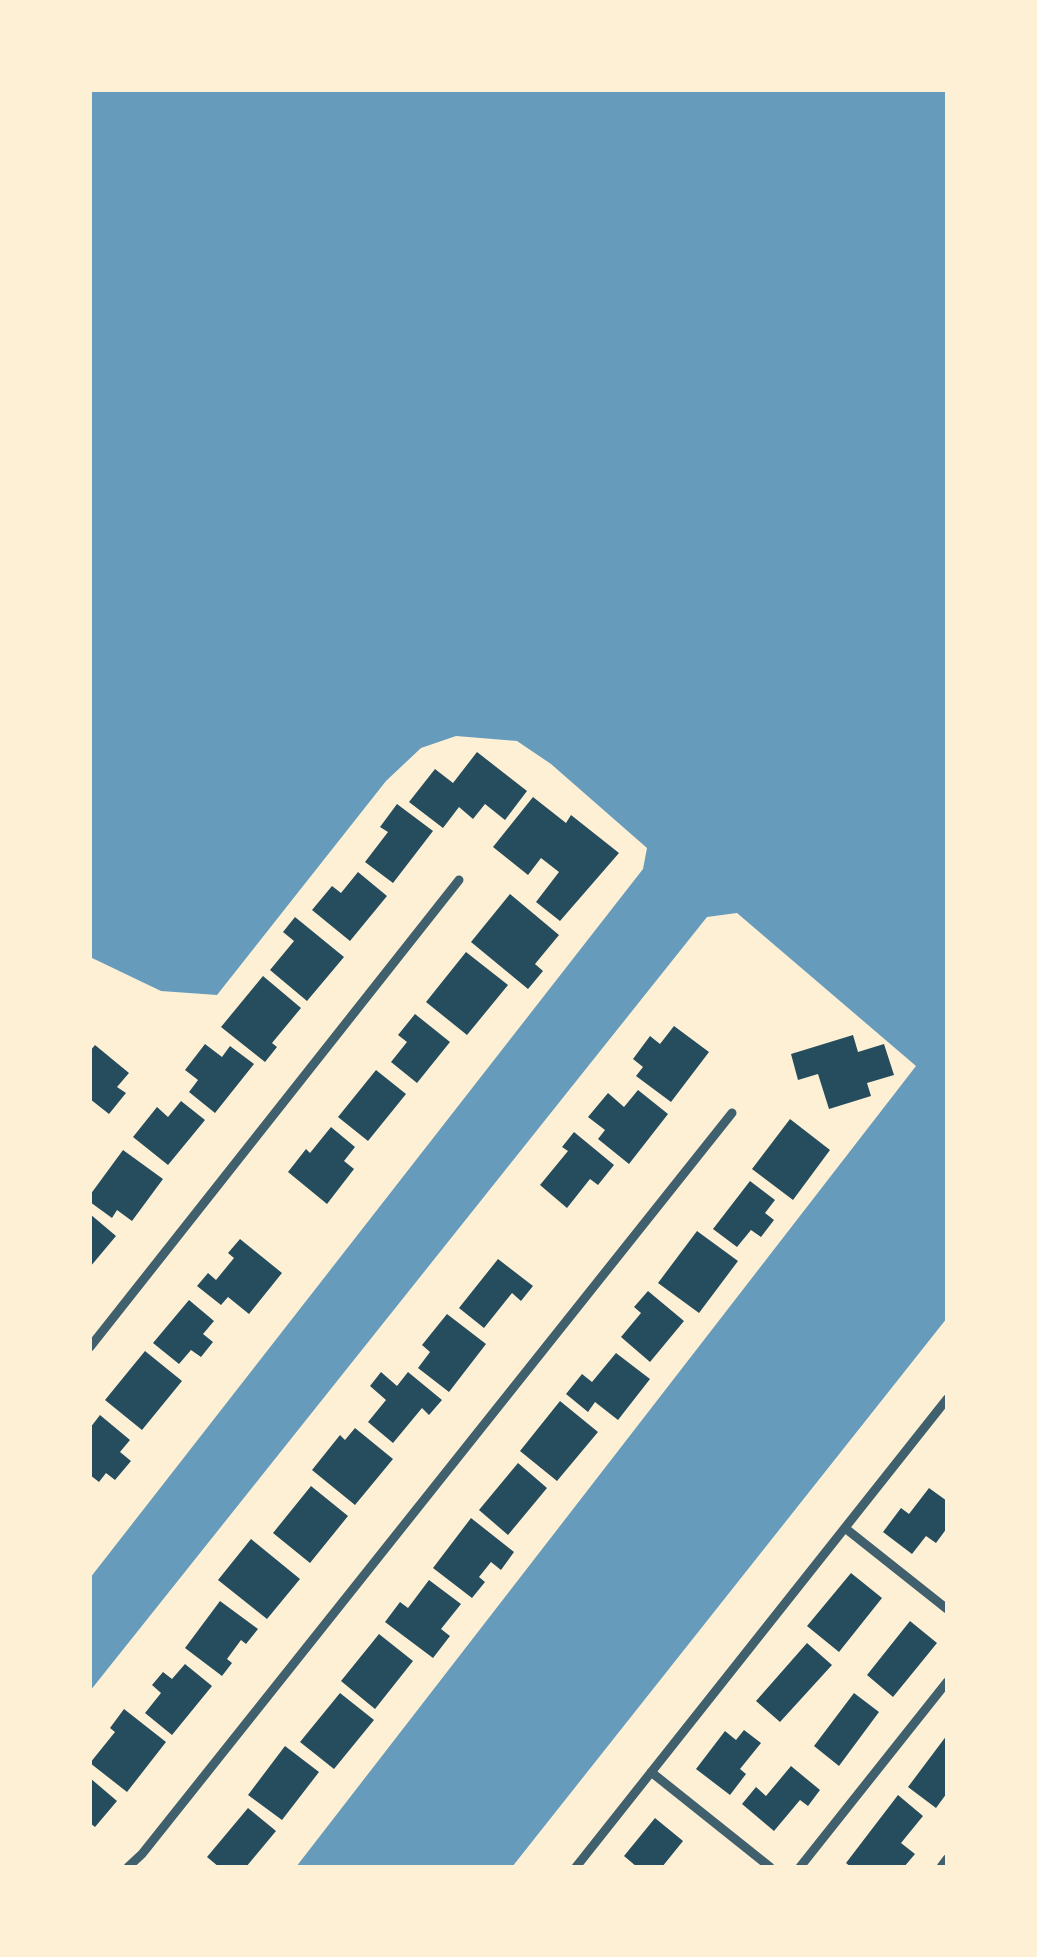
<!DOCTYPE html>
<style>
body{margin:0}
#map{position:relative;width:1037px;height:1957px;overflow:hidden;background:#fdf0d5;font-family:"PT Sans",sans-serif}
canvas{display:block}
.frame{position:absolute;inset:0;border:92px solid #fdf0d5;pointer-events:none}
</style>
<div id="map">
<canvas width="1037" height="1957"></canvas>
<div class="frame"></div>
</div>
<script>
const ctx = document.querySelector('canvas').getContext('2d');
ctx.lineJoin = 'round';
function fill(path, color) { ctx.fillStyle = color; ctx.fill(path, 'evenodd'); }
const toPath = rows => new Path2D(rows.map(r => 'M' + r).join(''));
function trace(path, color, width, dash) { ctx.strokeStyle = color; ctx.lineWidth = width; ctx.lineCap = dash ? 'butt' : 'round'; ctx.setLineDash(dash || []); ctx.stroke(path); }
fill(toPath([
 [90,90,947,90,947,1318,512,1867,296,1867,916,1066,737,913,707,917,90,1691,90,1578,643,869,647,848,551,764,517,741,456,736,421,748,386,781,217,995,161,991,90,957]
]), '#669bbc');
fill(toPath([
 [477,752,527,791,505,820,485,804,473,819,459,807,443,828,409,802,435,769,453,783],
 [533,797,566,823,571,815,619,853,560,921,536,902,559,872,541,858,528,875,493,847],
 [397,804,433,831,393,883,365,862,388,832,380,827],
 [358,872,387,896,350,941,312,910,332,886,341,893],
 [510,894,559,935,535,964,543,971,528,989,471,942],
 [295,917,344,957,307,1001,270,970,294,941,283,932],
 [466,952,508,985,467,1035,426,1002],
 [263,976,301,1008,272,1043,277,1047,265,1062,221,1027],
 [415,1014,450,1042,417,1083,391,1062,407,1042,398,1035],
 [674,1026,709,1052,671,1102,636,1076,643,1067,633,1059,650,1036,660,1044],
 [853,1035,858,1052,884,1044,894,1075,867,1083,871,1096,829,1109,818,1074,798,1080,791,1054],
 [205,1044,222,1057,230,1046,254,1064,215,1113,189,1092,198,1080,185,1070],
 [95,1045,129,1073,117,1087,126,1093,109,1114,90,1099,90,1051],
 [376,1070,406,1094,368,1141,338,1117],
 [638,1090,668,1114,629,1164,598,1139,605,1130,588,1117,608,1093,624,1107],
 [181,1101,205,1120,168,1165,133,1137,157,1107,168,1117],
 [790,1119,830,1150,793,1200,752,1169],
 [331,1127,355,1147,344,1161,354,1169,327,1204,288,1172,306,1149,310,1153],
 [574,1132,614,1165,598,1185,590,1179,567,1208,540,1185,568,1151,562,1147],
 [123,1150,163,1179,132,1221,117,1210,112,1218,90,1202,90,1195],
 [750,1181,775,1200,765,1213,774,1220,761,1237,751,1230,737,1247,713,1229],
 [90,1214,116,1236,90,1267],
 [697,1231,738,1261,699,1313,658,1283],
 [240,1239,282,1273,249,1314,228,1297,221,1305,197,1286,208,1273,216,1280,234,1258,228,1253],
 [498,1259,533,1286,521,1301,512,1293,484,1328,459,1308],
 [648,1291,684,1321,650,1362,621,1337,641,1313,634,1307],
 [189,1300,214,1321,203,1334,213,1342,201,1357,191,1350,179,1364,153,1343],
 [447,1314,486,1344,449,1392,418,1368,430,1352,422,1345],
 [145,1351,182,1381,142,1430,105,1400],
 [616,1353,650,1379,618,1420,595,1402,588,1412,566,1394,582,1374,592,1382],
 [381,1372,397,1386,408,1372,442,1400,429,1415,422,1408,393,1443,368,1422,386,1400,370,1386],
 [560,1401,598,1432,557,1481,520,1451],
 [100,1415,130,1440,120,1452,131,1461,115,1480,106,1473,99,1482,90,1475,90,1428],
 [355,1428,393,1459,355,1505,312,1470,340,1435,345,1440],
 [518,1463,547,1488,508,1535,479,1510],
 [311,1486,348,1516,310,1563,273,1533],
 [929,1488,947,1501,947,1528,936,1543,926,1536,912,1554,883,1532,901,1508,909,1514],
 [471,1518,514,1552,501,1570,491,1562,479,1577,485,1582,472,1598,433,1568],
 [251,1539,300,1579,267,1619,218,1580],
 [851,1573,882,1598,839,1652,807,1626],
 [429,1580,461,1604,441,1629,450,1636,433,1658,385,1622,400,1602,408,1608],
 [220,1601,258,1629,246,1644,241,1640,227,1659,232,1663,222,1676,185,1648],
 [910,1621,937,1643,893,1697,867,1675],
 [379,1634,413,1661,375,1709,341,1681],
 [807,1643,832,1665,780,1722,756,1701],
 [185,1664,212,1686,172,1735,145,1713,161,1693,152,1685,163,1672,172,1679],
 [340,1693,374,1720,334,1769,300,1742],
 [854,1693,879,1712,839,1766,814,1746],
 [124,1709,166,1742,127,1792,90,1763,115,1732,110,1728],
 [744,1730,761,1743,740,1769,746,1774,730,1795,696,1769,725,1731,736,1740],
 [947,1735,947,1793,936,1808,908,1787],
 [285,1746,319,1772,282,1820,248,1795],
 [791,1766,820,1790,808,1806,800,1800,774,1831,742,1804,756,1787,766,1796],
 [90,1778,117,1801,95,1827,90,1823],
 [898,1795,923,1816,901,1843,915,1854,904,1867,851,1867,846,1863],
 [248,1808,276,1831,246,1867,219,1867,207,1857],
 [655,1818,683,1841,662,1867,637,1867,624,1856]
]), '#264d5e');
trace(toPath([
 [90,1347,459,880],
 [845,1528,947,1609],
 [651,1772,770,1867],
 [128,1867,142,1854,732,1113],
 [576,1867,947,1399],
 [800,1867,947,1682],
 [941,1867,947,1859]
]), '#3f606c', 9);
</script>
